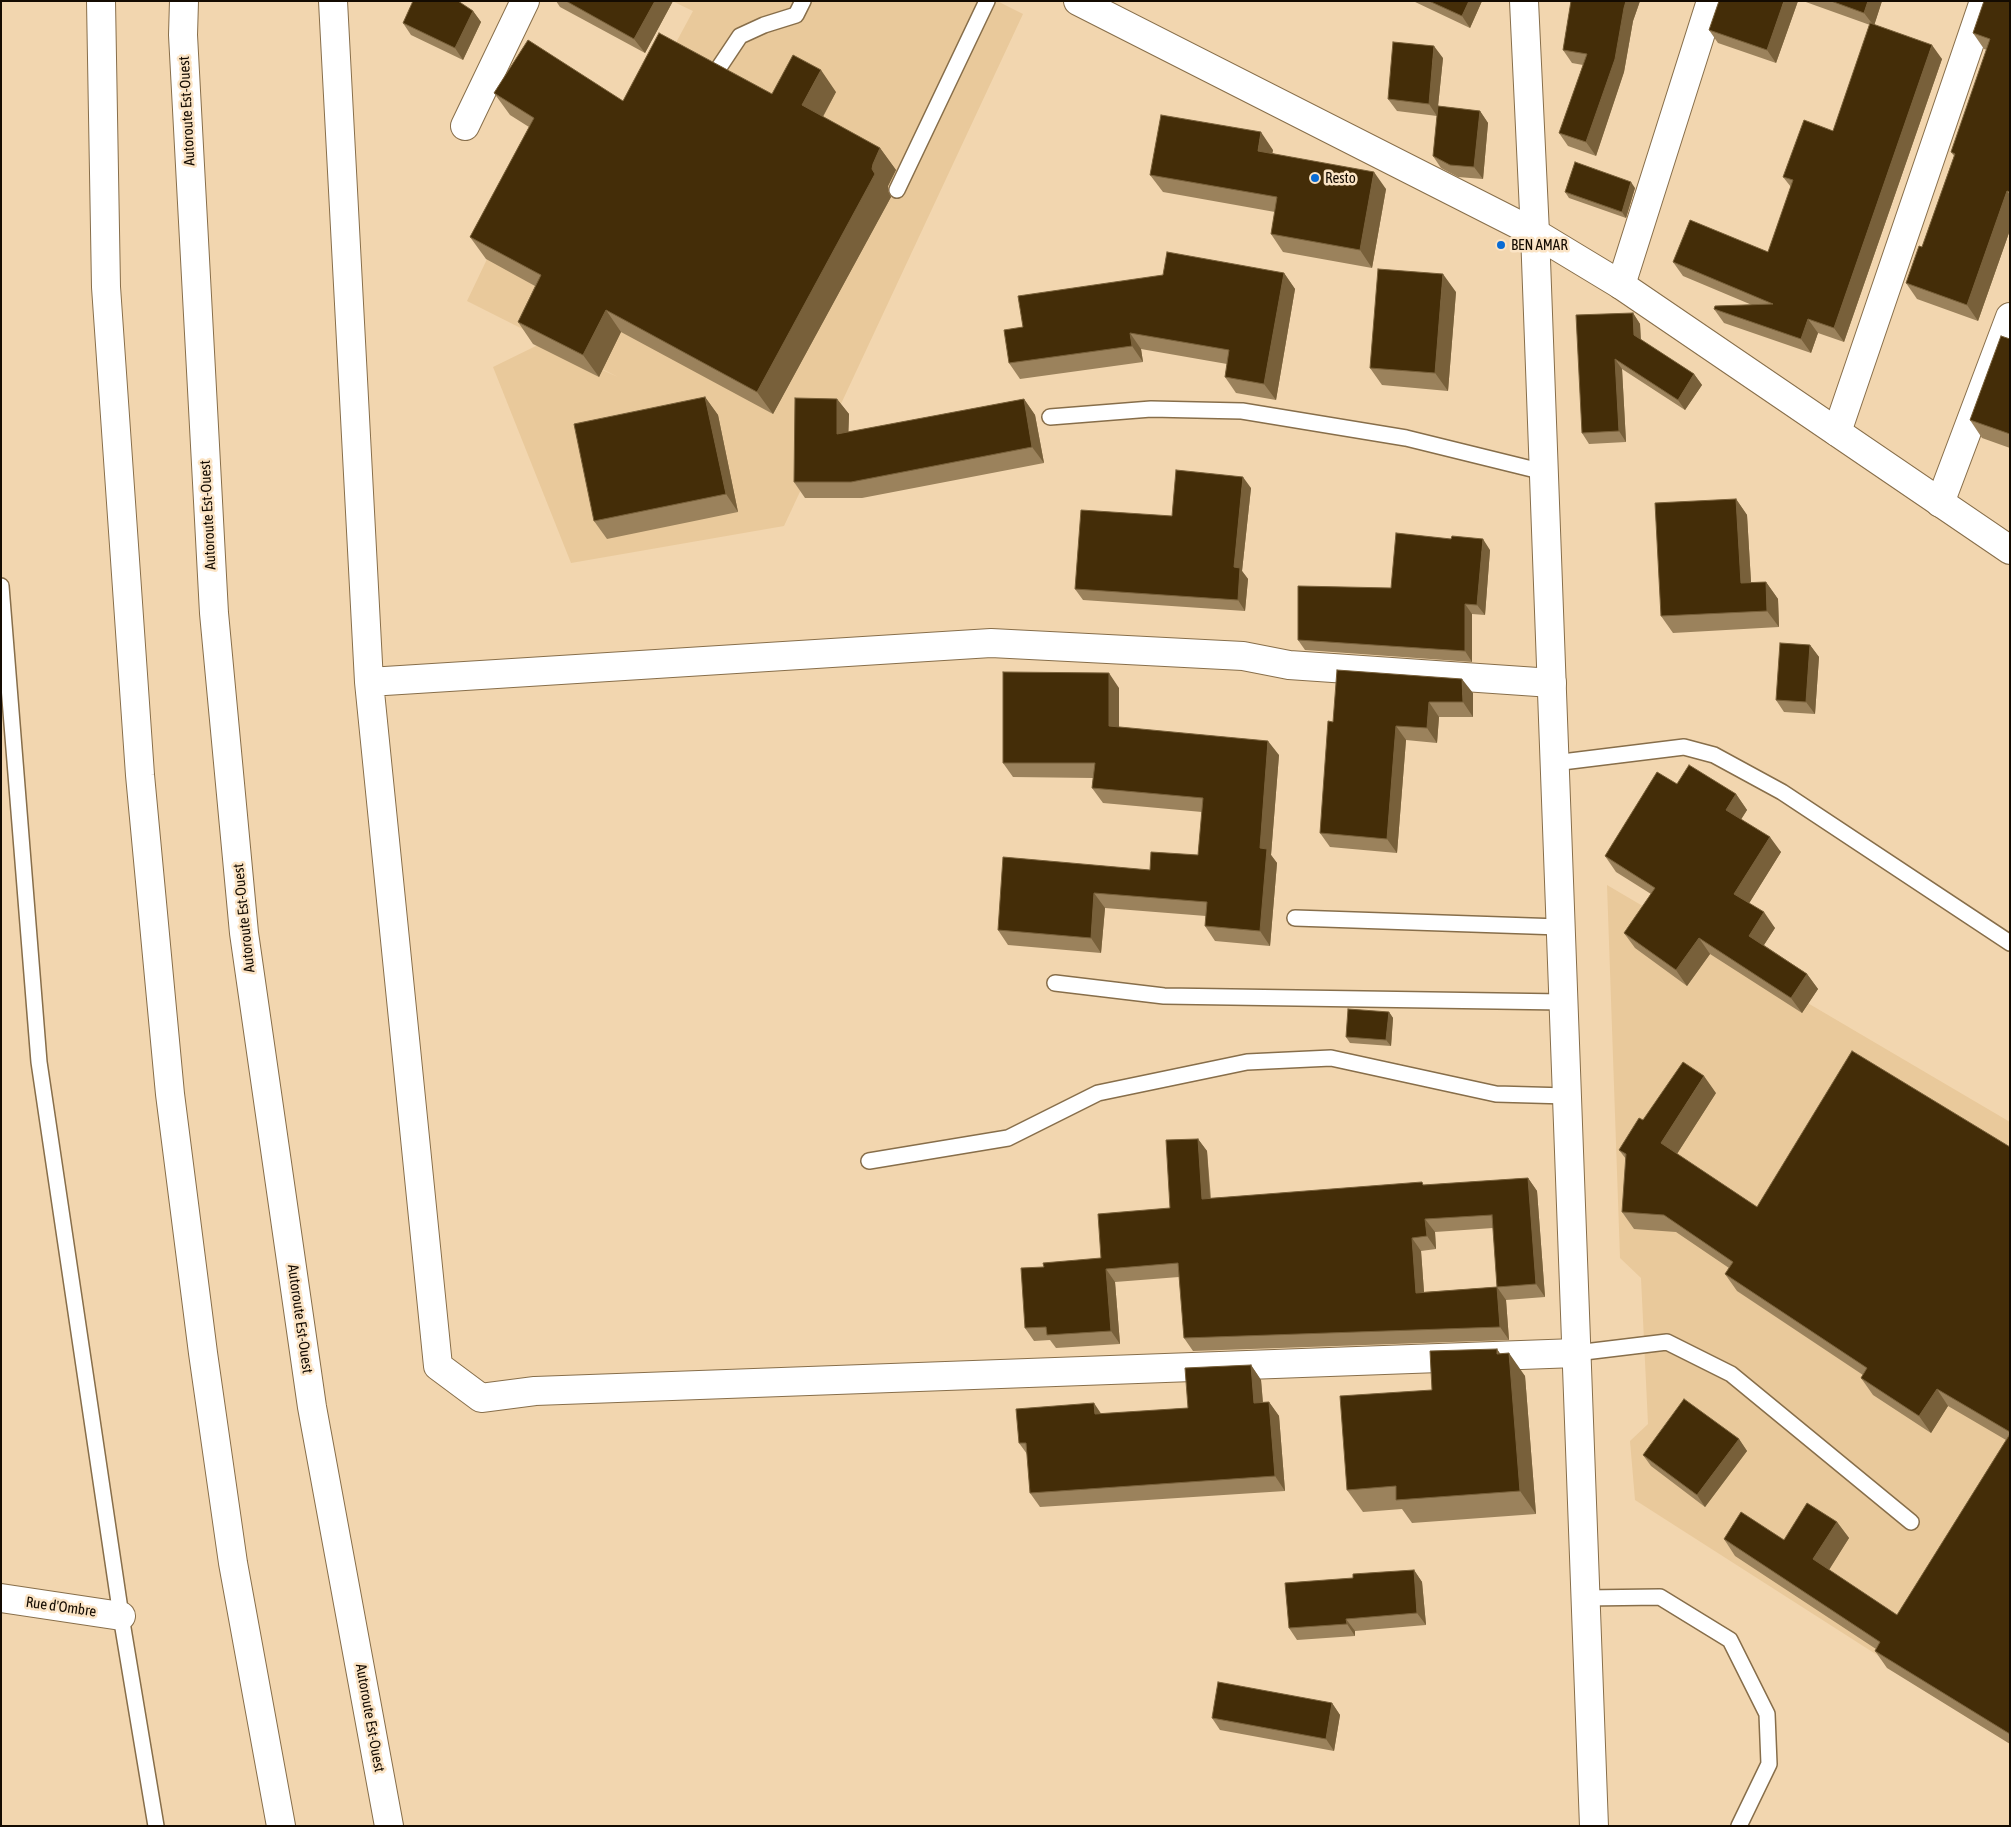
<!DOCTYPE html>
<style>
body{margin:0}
#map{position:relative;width:2011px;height:1827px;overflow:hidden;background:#f2d6af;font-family:"Asap Condensed",sans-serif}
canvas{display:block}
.frame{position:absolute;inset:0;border:2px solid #140b01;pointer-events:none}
</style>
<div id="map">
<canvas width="2011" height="1827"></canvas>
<div class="frame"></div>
</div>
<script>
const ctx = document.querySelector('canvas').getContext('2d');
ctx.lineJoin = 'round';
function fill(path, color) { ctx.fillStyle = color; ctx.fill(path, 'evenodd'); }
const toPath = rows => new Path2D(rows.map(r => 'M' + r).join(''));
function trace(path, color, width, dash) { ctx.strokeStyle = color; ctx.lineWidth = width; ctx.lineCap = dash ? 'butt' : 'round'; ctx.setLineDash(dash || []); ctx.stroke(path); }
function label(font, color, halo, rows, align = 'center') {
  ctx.font = font + ' "Asap Condensed",sans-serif'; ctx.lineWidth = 5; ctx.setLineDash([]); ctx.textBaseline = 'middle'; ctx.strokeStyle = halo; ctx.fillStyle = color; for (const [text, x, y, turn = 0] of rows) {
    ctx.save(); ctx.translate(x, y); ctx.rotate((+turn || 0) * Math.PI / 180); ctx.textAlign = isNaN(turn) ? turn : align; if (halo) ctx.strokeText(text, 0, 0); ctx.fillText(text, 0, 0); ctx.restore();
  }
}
fill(toPath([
 [672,1,997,1,1023,14,784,526,571,563,493,367,542,343,618,377,467,301,532,165,594,195,693,11],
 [1607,885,2010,1122,2010,1740,1635,1500,1630,1441,1648,1424,1641,1278,1620,1258]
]), '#e9c99b');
const service = toPath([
 [720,66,740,36,764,25,796,15,803,1],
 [897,190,987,1],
 [1050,417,1151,409,1242,411,1406,438,1544,472],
 [1,586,39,1062,121,1616,156,1826],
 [1554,763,1684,747,1714,755,1782,792,2010,943],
 [1295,918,1560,927],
 [1055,983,1164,996,1563,1002],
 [869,1161,1008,1138,1098,1093,1247,1062,1331,1058,1496,1094,1567,1096],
 [1576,1353,1667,1342,1731,1374,1911,1522],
 [1585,1598,1660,1597,1730,1640,1767,1714,1769,1764,1739,1826]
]);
const minor = toPath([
 [333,1,369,682,438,1366,481,1398,535,1391,1576,1353],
 [465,126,525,1],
 [1621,285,1711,1],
 [1837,432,1984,1],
 [1940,503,2010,317],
 [369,682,991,643,1243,656,1289,665,1552,683],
 [1,1598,121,1616]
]);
const tertiary = toPath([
 [1078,1,1535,233,1621,285,2010,550]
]);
const secondary = toPath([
 [1524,1,1535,233,1594,1826]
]);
const motorway = toPath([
 [101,1,106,287,140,775,170,1094,203,1353,233,1563,281,1826],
 [184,1,183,35,214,613,244,933,312,1407,389,1826]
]);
trace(service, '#876e4a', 18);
trace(minor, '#876e4a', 30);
trace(tertiary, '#876e4a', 30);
trace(secondary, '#876e4a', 30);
trace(motorway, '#876e4a', 30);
trace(service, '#fff', 15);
trace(minor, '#fff', 28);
trace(tertiary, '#fff', 28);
trace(secondary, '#fff', 28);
trace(motorway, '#fff', 28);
fill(toPath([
 [556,1,673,1,645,53,560,7],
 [1413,1,1482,1,1470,28],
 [1571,1,1640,1,1633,21,1624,72,1596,156,1568,146,1559,133,1583,65,1572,63,1563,50],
 [1798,1,1776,63,1718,43,1709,30],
 [1803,1,1882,1,1874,25,1942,59,1844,342,1818,333,1811,353,1724,323,1714,309,1752,305,1683,276,1673,262,1768,252,1791,187,1783,177,1833,131,1870,25],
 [2010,1,2010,230,1978,321,1917,299,1906,283,1922,247,1954,156,1951,152,1987,50,1984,49,1973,33],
 [473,11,481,22,463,60,411,35,403,23],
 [1443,58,1438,106,1480,111,1488,123,1483,179,1458,177,1441,168,1433,156,1437,116,1397,111,1388,99],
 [836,92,823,117,880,148,896,170,888,186,888,191,891,197,773,414,621,332,599,377,533,344,518,322,535,286,486,259,470,237,529,127,510,115,494,93,623,101],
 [1273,150,1272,153,1386,189,1372,268,1283,252,1271,234,1275,212,1163,192,1150,175],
 [1635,188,1626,218,1569,198,1565,192],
 [1284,273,1295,289,1276,400,1236,393,1225,377,1227,364,1141,349,1143,362,1020,379,1009,363,1023,327],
 [1456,292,1448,391,1382,385,1370,368],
 [1633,313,1640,324,1641,340,1694,374,1702,385,1685,410,1622,369,1626,442,1589,444,1582,433],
 [2010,339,2010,448,1982,438,1970,420],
 [705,397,718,415,738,512,607,539,594,521],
 [837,399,849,414,848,432,1024,399,1035,415,1044,463,862,498,805,498,794,482],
 [1251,488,1242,571,1248,579,1245,611,1083,600,1075,589,1172,516],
 [1736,499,1747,515,1751,582,1766,582,1778,599,1779,627,1673,633,1661,616],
 [1490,550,1485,615,1472,614,1472,662,1305,650,1298,640,1391,588],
 [1810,645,1819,657,1815,714,1784,712,1776,700],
 [1119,688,1119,727,1279,755,1271,855,1277,863,1270,946,1215,941,1205,926,1206,916,1105,908,1101,953,1008,945,998,930,1150,870,1198,855,1202,812,1103,803,1092,788,1093,778,1013,777,1003,763],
 [1473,693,1473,717,1439,717,1437,743,1406,740,1397,853,1330,847,1320,833,1333,722],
 [1677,784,1736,794,1747,810,1741,819,1781,852,1749,903,1775,928,1764,945,1807,974,1818,989,1802,1013,1710,954,1687,986,1635,948,1624,933,1651,894,1616,872,1605,856],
 [1389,1012,1393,1018,1391,1046,1350,1043,1346,1037],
 [1716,1093,1677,1154,1757,1207,2010,1147,2010,1744,1887,1668,1875,1651,1876,1649,1735,1556,1724,1539,1784,1540,1837,1522,1849,1538,1829,1570,1897,1615,2006,1440,1948,1406,1931,1433,1873,1395,1861,1378,1863,1375,1737,1291,1725,1274,1729,1268,1676,1232,1634,1229,1622,1212,1626,1159,1619,1150,1643,1120],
 [1198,1139,1207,1151,1211,1198,1424,1185,1528,1178,1537,1191,1545,1297,1506,1300,1509,1340,1193,1351,1184,1338,1179,1277,1115,1282,1120,1344,1056,1348,1050,1340,1034,1341,1025,1328,1044,1267,1101,1258,1170,1208],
 [1493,1228,1497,1287,1424,1292,1421,1251,1436,1249,1435,1232],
 [1497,1349,1500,1354,1525,1376,1536,1514,1412,1523,1402,1509,1363,1512,1347,1490,1432,1390],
 [1251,1365,1261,1380,1263,1402,1269,1402,1279,1416,1285,1491,1040,1507,1030,1493,1027,1454,1019,1443,1101,1414,1188,1408],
 [1739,1439,1747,1451,1705,1507,1651,1466,1643,1455],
 [1414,1570,1422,1582,1426,1625,1355,1631,1355,1636,1297,1640,1289,1628,1353,1578],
 [1332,1703,1340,1715,1334,1751,1220,1730,1212,1718]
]), '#9b825c');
fill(toPath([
 [655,1,673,1,645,53,634,39],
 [1469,1,1482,1,1470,28,1462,16],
 [1626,1,1640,1,1633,21,1624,72,1596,156,1586,142],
 [1784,1,1798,1,1776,63,1767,50],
 [1868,1,1882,1,1874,26,1864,13],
 [473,11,481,22,463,60,455,48],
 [1932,45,1942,59,1844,342,1834,328],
 [1434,46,1443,58,1437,116,1429,104],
 [821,70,836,92,817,127,802,105],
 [1480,111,1488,123,1483,179,1474,167],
 [1261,132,1273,150,1270,168,1258,151],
 [880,148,896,170,888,186,888,191,891,197,773,414,757,392,872,169,873,164],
 [1374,172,1386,189,1372,268,1360,250],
 [1631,182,1635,188,1626,218,1622,212],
 [2007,191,2010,195,2010,230,1978,321,1967,305],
 [1284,273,1295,289,1276,400,1264,384],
 [1443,274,1456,292,1448,391,1435,373],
 [606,310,621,332,599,377,583,355],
 [1633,313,1640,324,1641,346,1634,335],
 [1808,319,1818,333,1811,353,1801,339],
 [1130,333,1141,349,1143,362,1132,346],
 [1615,359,1622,369,1626,442,1619,431],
 [1694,374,1702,385,1685,410,1678,400],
 [705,397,718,415,738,512,726,494],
 [837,399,849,414,848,450,837,434],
 [1024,399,1035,415,1044,463,1032,447],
 [1243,477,1251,488,1242,571,1248,579,1245,611,1238,600,1234,567],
 [1736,499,1747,515,1752,599,1741,583],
 [1483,539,1490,550,1485,615,1477,605],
 [1766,582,1778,599,1779,627,1767,611],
 [1465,604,1472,614,1472,662,1465,651],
 [1810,645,1819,657,1815,714,1806,702],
 [1109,673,1119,688,1119,741,1109,726],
 [1462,679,1473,693,1473,717,1463,702],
 [1429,702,1439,717,1437,743,1427,728],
 [1396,726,1406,740,1397,853,1387,839],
 [1268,741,1279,755,1271,855,1277,863,1270,946,1260,931,1260,848],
 [1736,794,1747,810,1737,826,1726,810],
 [1770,837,1781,852,1745,910,1734,894],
 [1094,893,1105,908,1101,953,1091,938],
 [1764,912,1775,928,1760,951,1749,936],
 [1699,938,1710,954,1687,986,1676,970],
 [1807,974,1818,989,1802,1013,1791,998],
 [1389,1012,1393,1018,1391,1046,1386,1040],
 [1704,1076,1716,1093,1673,1160,1661,1143],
 [1198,1139,1207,1151,1211,1212,1202,1199],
 [1528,1178,1537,1191,1545,1297,1536,1284],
 [1425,1219,1435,1232,1436,1249,1427,1236],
 [1412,1238,1421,1251,1425,1306,1416,1293],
 [1106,1269,1115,1282,1120,1344,1111,1331],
 [1497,1287,1506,1300,1509,1340,1500,1327],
 [1497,1349,1510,1368,1509,1353,1525,1376,1536,1514,1520,1491],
 [1251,1365,1261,1380,1264,1418,1254,1403],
 [1937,1389,1948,1406,1931,1433,1919,1416],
 [1269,1402,1279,1416,1285,1491,1275,1476],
 [1094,1403,1104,1418,1095,1414],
 [1739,1439,1747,1451,1705,1507,1697,1495],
 [1837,1522,1849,1538,1825,1576,1813,1559],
 [1414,1570,1422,1582,1426,1625,1417,1613],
 [1346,1619,1355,1631,1355,1636,1347,1624],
 [1332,1703,1340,1715,1334,1751,1326,1739]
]), '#78603a');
const building = toPath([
 [413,1,458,1,473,11,455,48,403,23,413,1],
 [566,1,655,1,634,39,566,1],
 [1429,1,1469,1,1462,16,1429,1],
 [1571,1,1626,1,1624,8,1615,59,1586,142,1559,133,1587,54,1563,50,1571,1],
 [1719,1,1784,1,1767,50,1709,30,1719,1],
 [1831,1,1868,1,1864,13,1831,1],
 [1984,1,2010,1,2010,192,2007,191,1967,305,1906,283,1919,246,1922,247,1955,154,1951,152,1990,39,1973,33,1984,1],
 [1870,23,1932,45,1834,328,1808,319,1801,339,1714,309,1715,306,1773,304,1673,262,1690,220,1768,252,1793,180,1783,177,1804,120,1833,131,1870,23],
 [659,33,772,94,793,55,821,70,802,105,880,148,873,164,872,169,875,174,757,392,606,310,583,355,518,322,541,275,470,237,534,118,494,93,528,40,623,101,659,33],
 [1393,42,1434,46,1429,104,1388,99,1393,42],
 [1438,106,1480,111,1474,167,1450,165,1433,156,1438,106],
 [1161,115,1261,132,1258,151,1374,172,1360,250,1271,234,1277,197,1150,175,1161,115],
 [1575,162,1631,182,1622,212,1565,192,1575,162],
 [1167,252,1284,273,1264,384,1225,377,1229,350,1130,333,1132,346,1009,363,1004,330,1023,327,1018,296,1163,275,1167,252],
 [1378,269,1443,274,1435,373,1370,368,1378,269],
 [1633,313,1634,335,1694,374,1678,400,1615,359,1619,431,1582,433,1576,315,1633,313],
 [2001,336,2010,339,2010,434,1970,420,2001,336],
 [705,397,726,494,594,521,574,424,705,397],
 [795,398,837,399,837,434,1024,399,1032,447,851,482,794,482,795,398],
 [1176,470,1243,477,1234,567,1240,568,1238,600,1075,589,1081,510,1172,516,1176,470],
 [1736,499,1741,583,1766,582,1767,611,1661,616,1655,503,1736,499],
 [1396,533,1451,539,1452,536,1483,539,1477,605,1465,604,1465,651,1298,640,1298,586,1391,588,1396,533],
 [1780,643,1810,645,1806,702,1776,700,1780,643],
 [1337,670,1462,679,1463,702,1429,702,1427,728,1396,726,1387,839,1320,833,1328,721,1333,722,1337,670],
 [1003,672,1109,673,1109,726,1268,741,1260,848,1267,849,1260,931,1205,926,1207,902,1094,893,1091,938,998,930,1003,857,1150,870,1151,852,1198,855,1203,798,1092,788,1095,763,1003,763,1003,672],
 [1689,765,1736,794,1726,810,1770,837,1734,894,1764,912,1749,936,1807,974,1791,998,1699,938,1676,970,1624,933,1655,888,1605,856,1657,772,1677,784,1689,765],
 [1348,1009,1389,1012,1386,1040,1346,1037,1348,1009],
 [1852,1051,2010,1147,2010,1432,1937,1389,1919,1416,1861,1378,1867,1368,1725,1274,1733,1262,1664,1215,1622,1212,1626,1154,1619,1150,1639,1118,1643,1120,1683,1062,1704,1076,1661,1143,1757,1207,1852,1051],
 [1198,1139,1202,1199,1422,1182,1423,1185,1528,1178,1536,1284,1497,1287,1500,1327,1184,1338,1178,1263,1106,1269,1111,1331,1047,1335,1046,1327,1025,1328,1021,1268,1044,1267,1043,1263,1101,1258,1098,1214,1170,1208,1166,1140,1198,1139],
 [1492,1215,1497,1287,1416,1293,1412,1238,1427,1236,1425,1219,1492,1215],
 [1497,1349,1497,1354,1509,1353,1520,1491,1396,1500,1396,1486,1347,1490,1340,1396,1432,1390,1430,1351,1497,1349],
 [1251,1365,1254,1403,1269,1402,1275,1476,1030,1493,1026,1443,1019,1443,1016,1409,1094,1403,1095,1414,1188,1408,1185,1368,1251,1365],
 [1684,1399,1739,1439,1697,1495,1643,1455,1684,1399],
 [2010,1434,2010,1734,1875,1651,1880,1642,1724,1539,1741,1512,1784,1540,1807,1503,1837,1522,1813,1559,1897,1615,2010,1434],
 [1414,1570,1417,1613,1346,1619,1347,1624,1289,1628,1285,1583,1353,1578,1353,1574,1414,1570],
 [1218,1682,1332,1703,1326,1739,1212,1718,1218,1682]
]);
fill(building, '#442d08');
trace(building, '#78603a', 1);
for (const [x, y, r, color] of [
 [1315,178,5,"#086bd4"],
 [1501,245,5,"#086bd4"]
]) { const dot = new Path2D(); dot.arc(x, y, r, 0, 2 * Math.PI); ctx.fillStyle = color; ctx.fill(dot); trace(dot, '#fbe4c5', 2); }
label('15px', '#140b01', '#fbe4c5', [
 ["Autoroute Est-Ouest",187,111,-93],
 ["Autoroute Est-Ouest",208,515,-93],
 ["Autoroute Est-Ouest",244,918,-96],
 ["Autoroute Est-Ouest",300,1319,82],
 ["Rue d'Ombre",61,1607,8],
 ["Autoroute Est-Ouest",370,1718,80]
]);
label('15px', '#140b01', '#fbe4c5', [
 ["Resto",1325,178],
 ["BEN AMAR",1511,245]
], 'left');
</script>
